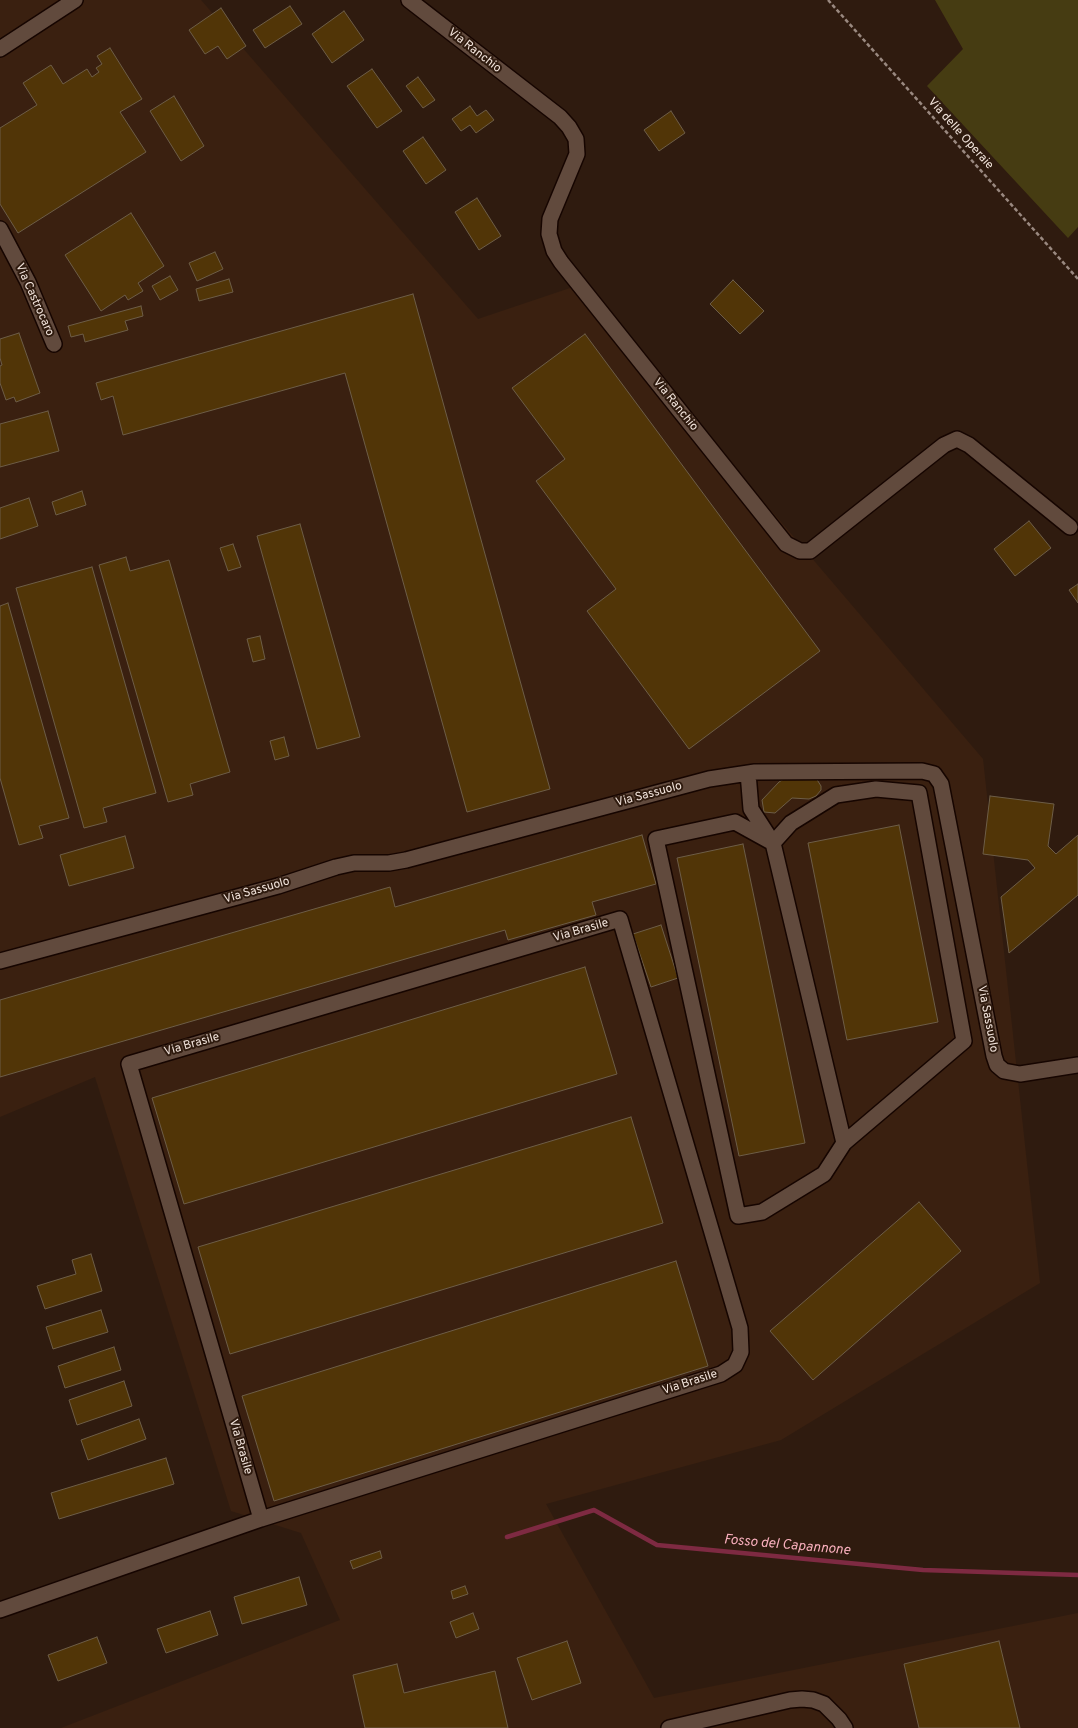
<!DOCTYPE html>
<style>
body{margin:0}
canvas{display:block;background:#2f1b0f}
</style>
<canvas width="1078" height="1728"></canvas>
<script>
const ctx = document.querySelector('canvas').getContext('2d');
ctx.lineJoin = 'round';
function fill(path, color) { ctx.fillStyle = color; ctx.fill(path, 'evenodd'); }
const toPath = rows => new Path2D(rows.map(r => 'M' + r).join(''));
function trace(path, color, width, dash) { ctx.strokeStyle = color; ctx.lineWidth = width; ctx.lineCap = dash ? 'butt' : 'round'; ctx.setLineDash(dash || []); ctx.stroke(path); }
function label(font, color, halo, rows, align = 'center') {
  ctx.font = font + ' Overpass,sans-serif'; ctx.lineWidth = 4; ctx.setLineDash([]); ctx.textBaseline = 'middle'; ctx.strokeStyle = halo; ctx.fillStyle = color; for (const [text, x, y, turn = 0] of rows) {
    ctx.save(); ctx.translate(x, y); ctx.rotate((+turn || 0) * Math.PI / 180); ctx.textAlign = isNaN(turn) ? turn : align; if (halo) ctx.strokeText(text, 0, 0); ctx.fillText(text, 0, 0); ctx.restore();
  }
}
fill(toPath([
 [0,0,201,0,478,319,579,285,983,759,1040,1283,781,1440,546,1504,654,1698,1078,1613,1078,1728,61,1728,340,1620,301,1533,231,1511,95,1077,0,1117]
]), '#3a2010');
fill(toPath([
 [935,0,1078,0,1078,227,1068,238,927,86,963,49]
]), '#463c12');
trace(toPath([
 [507,1537,594,1510,657,1545,923,1570,1078,1575]
]), '#7e2a42', 4.5);
const building = toPath([
 [290,6,302,24,265,48,253,30,290,6],
 [221,8,246,46,227,59,218,46,205,54,189,30,221,8],
 [344,11,364,40,332,63,312,34,344,11],
 [110,48,142,99,120,112,146,152,18,233,0,204,0,128,37,105,23,83,51,65,63,84,87,69,92,77,99,72,96,68,102,64,97,56,110,48],
 [372,69,402,111,377,128,347,86,372,69],
 [418,77,435,100,423,108,406,86,418,77],
 [174,96,204,146,181,161,150,111,174,96],
 [470,106,477,116,486,110,494,120,476,133,470,125,461,131,452,119,470,106],
 [671,111,685,133,659,151,644,130,671,111],
 [423,137,446,170,426,184,403,151,423,137],
 [477,198,501,236,479,250,455,212,477,198],
 [131,213,164,266,138,283,143,291,128,300,125,295,101,311,65,255,131,213],
 [215,252,223,269,197,281,189,263,215,252],
 [170,276,178,290,160,300,152,286,170,276],
 [229,279,233,292,199,301,196,289,229,279],
 [733,280,764,311,740,334,710,304,733,280],
 [413,294,550,789,467,812,345,373,123,435,113,396,101,400,96,383,413,294],
 [141,306,143,316,125,321,128,330,85,342,83,334,71,337,68,326,141,306],
 [19,333,40,393,16,402,14,397,6,400,0,383,0,366,2,365,0,358,0,339,19,333],
 [585,334,820,651,689,749,587,611,616,589,536,481,565,459,512,388,585,334],
 [48,411,59,451,0,467,0,424,48,411],
 [82,491,86,505,56,515,52,502,82,491],
 [29,498,38,526,0,539,0,508,29,498],
 [1029,521,1051,548,1015,576,994,549,1029,521],
 [300,524,360,737,317,749,257,536,300,524],
 [233,544,241,567,228,571,220,548,233,544],
 [126,557,130,571,169,560,230,772,190,784,193,795,168,802,99,565,126,557],
 [92,567,156,793,103,808,107,822,84,828,16,588,92,567],
 [1078,584,1078,603,1069,590,1078,584],
 [8,603,69,818,39,826,43,838,19,845,0,778,0,606,8,603],
 [260,636,265,659,253,662,247,639,260,636],
 [284,737,289,756,275,760,270,741,284,737],
 [816,778,821,786,821,790,816,796,809,799,792,798,775,813,764,812,762,800,779,782,784,779,816,778],
 [990,796,1054,804,1048,846,1056,854,1078,835,1078,895,1009,953,1001,897,1035,868,1028,860,983,854,990,796],
 [899,825,938,1022,847,1040,808,843,899,825],
 [642,835,656,884,592,902,596,915,508,940,505,930,0,1077,0,1000,390,887,395,907,642,835],
 [125,836,134,868,69,886,60,855,125,836],
 [743,844,805,1143,739,1156,677,858,743,844],
 [661,925,678,978,651,987,633,934,661,925],
 [585,967,617,1074,184,1204,152,1098,585,967],
 [631,1117,663,1223,230,1354,198,1247,631,1117],
 [919,1202,961,1251,813,1380,770,1331,919,1202],
 [91,1254,102,1291,45,1309,37,1286,76,1274,72,1260,91,1254],
 [676,1261,708,1366,274,1501,242,1396,676,1261],
 [101,1310,108,1332,53,1349,46,1327,101,1310],
 [114,1347,121,1370,65,1388,58,1366,114,1347],
 [124,1381,132,1406,77,1425,69,1400,124,1381],
 [139,1419,146,1439,88,1460,81,1440,139,1419],
 [166,1458,174,1484,59,1519,51,1493,166,1458],
 [380,1551,382,1558,353,1569,350,1561,380,1551],
 [299,1577,307,1605,242,1624,234,1597,299,1577],
 [465,1586,468,1594,453,1599,451,1591,465,1586],
 [210,1611,218,1635,166,1653,157,1629,210,1611],
 [473,1613,479,1629,456,1638,450,1622,473,1613],
 [97,1637,107,1663,58,1681,48,1655,97,1637],
 [567,1641,581,1683,532,1700,517,1658,567,1641],
 [999,1641,1020,1728,919,1728,904,1664,999,1641],
 [397,1664,404,1693,495,1671,508,1728,365,1728,353,1675,397,1664]
]);
fill(building, '#513507');
trace(building, '#6d5d47', 1);
const minor = toPath([
 [409,0,560,117,569,127,576,139,577,154,550,219,549,234,554,251,561,262,786,544,800,551,810,551,944,445,957,439,969,445,1070,527],
 [0,49,75,0],
 [0,229,28,282,54,344],
 [748,773,751,809,773,843,735,822,656,839,738,1216,762,1212,824,1174,844,1143,964,1041,919,793,876,789,836,795,791,823,773,843,844,1143],
 [0,961,278,886,336,867,354,863,389,863,406,860,709,779,755,772,922,771,934,774,941,784,994,1056,997,1065,1004,1071,1020,1074,1078,1065],
 [0,1610,261,1519,721,1374,735,1365,741,1352,740,1328,620,919,129,1064,261,1519],
 [669,1728,790,1700,802,1699,813,1700,824,1704,839,1719,845,1728]
]);
trace(minor, '#160500', 18);
trace(toPath([
 [828,0,1078,279]
]), '#9a8980', 2.5, [4, 2.5]);
trace(minor, '#614a3d', 15);
label('12px', '#f3e5dd', '#2f1b0f', [
 ["Via Ranchio",474,51,38],
 ["Via delle Operaie",960,134,48],
 ["Via Castrocaro",34,300,66],
 ["Via Ranchio",675,405,51],
 ["Via Sassuolo",649,795,-15],
 ["Via Sassuolo",257,891,-16],
 ["Via Brasile",581,931,-16],
 ["Via Sassuolo",987,1019,79],
 ["Via Brasile",192,1045,-16],
 ["Via Brasile",690,1383,-18],
 ["Via Brasile",240,1447,74]
]);
label('italic 14px', '#fab0be', '#2f1b0f', [
 ["Fosso del Capannone",787,1546,5]
]);
</script>
